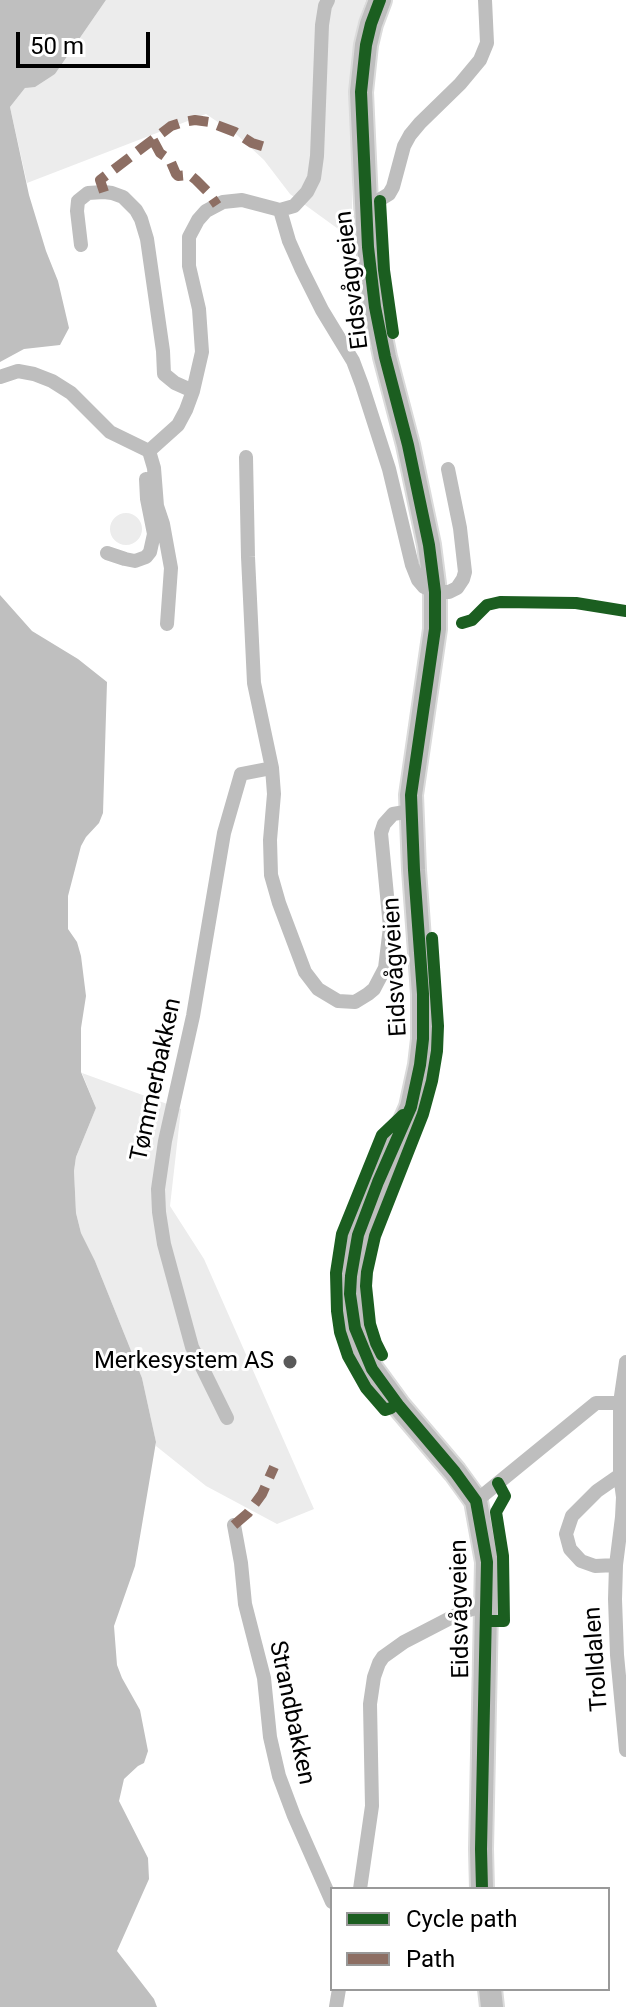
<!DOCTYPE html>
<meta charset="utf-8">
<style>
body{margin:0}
#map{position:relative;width:626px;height:2007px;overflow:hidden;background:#fff;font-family:Roboto,sans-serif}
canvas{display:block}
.legend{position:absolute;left:330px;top:1887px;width:280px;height:104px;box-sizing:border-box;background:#fff;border:2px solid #999;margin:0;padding:10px 14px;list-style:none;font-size:24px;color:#000}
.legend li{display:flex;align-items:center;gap:16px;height:40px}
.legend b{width:40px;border:2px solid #999}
.scale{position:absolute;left:16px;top:32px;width:134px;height:36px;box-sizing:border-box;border:4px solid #000;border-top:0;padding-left:10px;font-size:24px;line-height:28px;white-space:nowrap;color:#000;-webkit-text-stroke:6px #fff;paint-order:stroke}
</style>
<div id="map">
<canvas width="626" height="2007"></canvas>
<ul class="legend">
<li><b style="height:10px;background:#1b5e20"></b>Cycle path</li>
<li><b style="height:10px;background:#8d6e63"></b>Path</li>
</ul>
<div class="scale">50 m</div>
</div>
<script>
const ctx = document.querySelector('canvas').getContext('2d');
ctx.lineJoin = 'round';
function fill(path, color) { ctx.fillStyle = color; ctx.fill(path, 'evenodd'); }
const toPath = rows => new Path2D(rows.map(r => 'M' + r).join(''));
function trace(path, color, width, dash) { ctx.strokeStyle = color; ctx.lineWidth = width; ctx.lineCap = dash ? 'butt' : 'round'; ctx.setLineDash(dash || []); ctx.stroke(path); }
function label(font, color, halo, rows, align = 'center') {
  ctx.font = font + ' Roboto,sans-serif'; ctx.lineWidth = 6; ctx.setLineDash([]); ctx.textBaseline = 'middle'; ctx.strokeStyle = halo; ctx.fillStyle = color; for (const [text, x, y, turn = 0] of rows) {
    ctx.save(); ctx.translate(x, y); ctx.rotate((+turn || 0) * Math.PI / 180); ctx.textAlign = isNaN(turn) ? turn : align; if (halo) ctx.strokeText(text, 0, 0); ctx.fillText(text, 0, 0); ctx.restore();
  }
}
fill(toPath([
 [106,0,366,0,358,23,353,61,352,239,290,194,264,160,237,135,206,114,27,183,10,107,25,88,55,74],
 '110 529a16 16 0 1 1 32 0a16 16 0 1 1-32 0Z',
 [82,1073,181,1109,170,1206,204,1259,314,1509,277,1524,206,1486,156,1446,156,1442,142,1378,95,1261,81,1233,76,1213,74,1171,76,1157,96,1108]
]), '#ececec');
fill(toPath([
 [0,0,106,0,55,74,35,87,25,88,10,107,29,195,46,251,58,281,69,328,60,345,24,349,0,362],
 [0,595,32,631,78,659,107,682,103,813,99,823,86,837,81,846,68,896,68,929,77,942,81,956,86,996,81,1028,81,1072,96,1108,76,1157,74,1171,76,1213,81,1233,95,1261,142,1378,156,1442,135,1566,114,1626,117,1665,122,1678,140,1710,148,1751,144,1763,138,1766,124,1779,119,1801,148,1858,149,1879,117,1951,154,1999,157,2007,0,2007]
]), '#bfbfbf');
const primary = toPath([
 [380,0,371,24,366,45,361,92,368,247,375,307,385,357,408,445,429,545,435,592,435,629,411,795,414,870,423,994,423,1039,420,1065,411,1107,378,1182,358,1235,351,1276,350,1294,355,1328,372,1369,399,1406,455,1472,476,1501,487,1562,481,1849,482,1889],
 [490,1989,492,2007]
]);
trace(primary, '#dbdbdb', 26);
trace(toPath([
 [366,208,389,194,393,187,404,146,410,135,420,123,460,84,480,60,487,43,485,0],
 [280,210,289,241,301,268,322,310,353,361,362,385,389,469,412,565,418,580,424,587,435,592,449,592,457,588,463,579,465,572,460,528,448,469],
 [81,245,77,211,78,201,88,193,104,192,112,193,123,197,136,210,141,219,147,239,163,351,164,374,175,383,193,391],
 [0,377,18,371,34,374,52,381,71,393,110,432,149,451,178,425,186,410,193,391,202,352,199,309,189,266,189,237,198,220,206,211,223,202,242,200,280,210,294,206,307,192,314,178,317,156,322,25,325,6,328,0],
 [149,451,154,468,157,506,163,524,171,568,167,624],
 [246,457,248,557,254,683,272,768,274,794,270,840,271,875,279,903,305,972,318,989,338,1001,355,1002,368,994,374,989,385,968,390,927,381,833,384,824,393,814,411,811],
 [107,553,125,559,135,561,146,557,150,552,154,534,147,499,146,479],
 [620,1403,620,1475,623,1497,622,1517,616,1565,615,1599,617,1655,626,1750],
 [227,1418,192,1347,164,1244,159,1212,158,1189,165,1141,193,1016,224,833,241,774,272,768],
 [476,1501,596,1403,620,1403,626,1362],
 [234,1525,241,1563,245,1604,264,1678,270,1737,279,1776,294,1816,332,1902],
 [616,1565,595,1566,581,1561,570,1549,566,1534,572,1516,597,1491,620,1475],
 [360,1889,372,1806,370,1704,374,1677,379,1663,383,1657,404,1642,460,1613,472,1609,487,1607],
 [336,2007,339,1989]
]), '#bebebe', 14);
trace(primary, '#bebebe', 22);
trace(toPath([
 [153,140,160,153,170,160,176,174,178,176,190,175,196,180,208,192,217,205],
 [104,192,100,180,171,126,183,122,195,120,209,122,235,132,252,143,265,147],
 [234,1525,248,1513,262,1494,274,1467]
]), '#8d6e63', 10, [20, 10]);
trace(toPath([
 [380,0,371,24,366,45,361,92,368,247,375,307,385,357,408,445,429,545,435,592,435,629,411,795,414,870,423,994,423,1039,420,1065,411,1107,378,1182,358,1235,351,1276,350,1294,355,1328,372,1369,399,1406,455,1472,476,1501,487,1562,481,1849,482,1889],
 [380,201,384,270,393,333],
 [462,623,472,620,487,605,500,602,576,603,626,611],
 [382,1355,376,1343,370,1324,366,1286,367,1272,375,1236,423,1114,432,1081,437,1051,438,1026,432,938],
 [391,1408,385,1410,366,1388,348,1356,340,1332,337,1311,336,1273,342,1234,382,1135,403,1115],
 [487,1621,504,1621,503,1556,496,1512,505,1496,498,1483]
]), '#1b5e20', 12);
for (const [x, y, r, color] of [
 [290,1362,8,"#595959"]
]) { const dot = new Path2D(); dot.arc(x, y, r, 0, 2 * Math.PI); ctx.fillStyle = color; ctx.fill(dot); trace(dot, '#fff', 3); }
label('24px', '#000', '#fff', [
 ["Eidsvågveien",353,280,-97],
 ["Eidsvågveien",396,967,-93],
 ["Tømmerbakken",157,1080,-78],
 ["Eidsvågveien",461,1609,-91],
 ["Trolldalen",597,1659,-94],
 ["Strandbakken",291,1713,78]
]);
label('24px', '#000', '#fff', [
 ["Merkesystem AS",274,1362]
], 'right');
</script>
